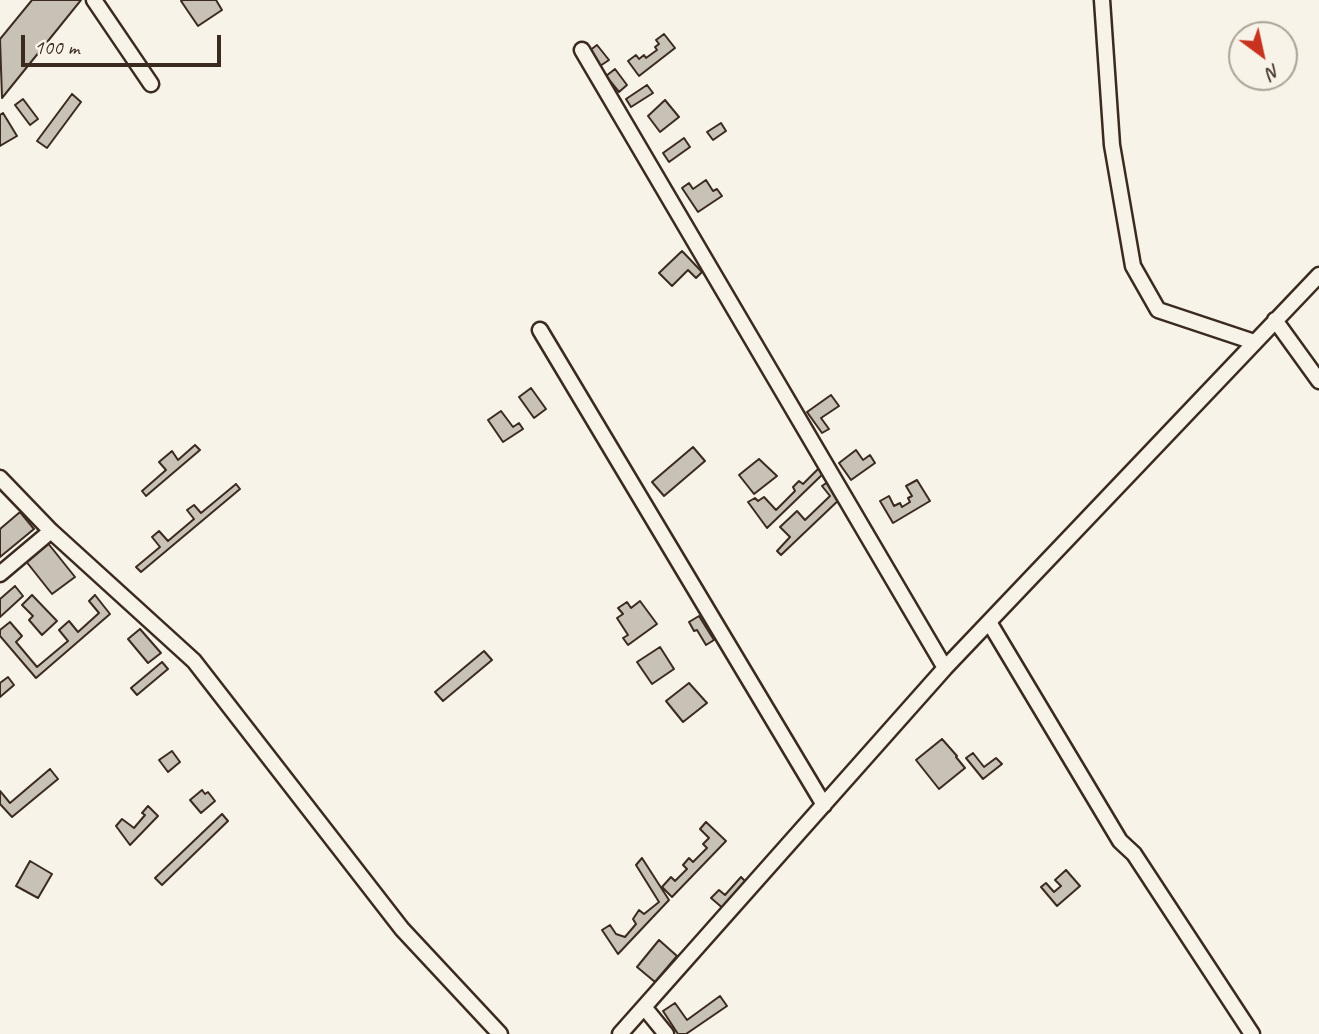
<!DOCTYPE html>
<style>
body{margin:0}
#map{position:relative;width:1319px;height:1034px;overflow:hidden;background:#f7f3e8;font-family:Caveat,sans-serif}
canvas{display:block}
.north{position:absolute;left:1228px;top:21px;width:70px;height:70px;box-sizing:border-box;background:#f7f3e8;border:2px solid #aca397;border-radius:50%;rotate:147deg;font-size:19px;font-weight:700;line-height:28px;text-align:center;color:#3b2a1e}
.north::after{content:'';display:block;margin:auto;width:24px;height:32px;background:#c8321e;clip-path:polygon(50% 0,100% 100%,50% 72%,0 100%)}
.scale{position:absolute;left:21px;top:35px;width:200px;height:32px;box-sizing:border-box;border:4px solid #3b2a1e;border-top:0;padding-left:9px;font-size:21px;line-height:24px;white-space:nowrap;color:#3b2a1e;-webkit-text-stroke:5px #f7f3e8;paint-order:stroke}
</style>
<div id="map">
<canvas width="1319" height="1034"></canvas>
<div class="north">N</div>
<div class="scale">100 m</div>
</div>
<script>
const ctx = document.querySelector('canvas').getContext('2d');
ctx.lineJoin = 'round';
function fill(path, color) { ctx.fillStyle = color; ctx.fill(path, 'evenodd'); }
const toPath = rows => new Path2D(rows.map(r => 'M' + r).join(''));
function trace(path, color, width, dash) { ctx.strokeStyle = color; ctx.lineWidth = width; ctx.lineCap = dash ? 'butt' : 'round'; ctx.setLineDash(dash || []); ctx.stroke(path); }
const building = toPath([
 [32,0,81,0,2,98,0,39,32,0],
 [183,0,216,0,222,10,198,26,181,1,183,0],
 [664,34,675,48,639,76,628,61,636,55,639,59,644,55,646,58,657,50,655,47,659,44,656,40,664,34],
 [597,45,609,60,600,66,589,51,597,45],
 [615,69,627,85,619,92,606,76,615,69],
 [647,85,653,93,631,107,626,99,647,85],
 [72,94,81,102,47,148,37,141,72,94],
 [23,99,38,119,30,125,15,105,23,99],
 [665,100,679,117,660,132,648,116,665,100],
 [3,113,17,136,0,146,0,115,3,113],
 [721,123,726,131,713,140,707,132,721,123],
 [684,138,690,147,669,162,663,153,684,138],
 [706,180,713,191,717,189,722,196,698,212,682,188,689,183,693,189,706,180],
 [682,251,702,272,696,278,688,270,672,286,659,273,682,251],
 [531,388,546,409,534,418,519,397,531,388],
 [831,395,839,406,821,418,829,429,822,433,807,412,831,395],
 [501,411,513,427,519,423,523,429,503,442,488,420,501,411],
 [195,445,200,450,146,496,142,491,166,470,159,462,172,451,178,460,195,445],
 [693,447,705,461,664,496,652,482,693,447],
 [856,450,863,460,870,455,875,463,851,480,839,463,856,450],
 [759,459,777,476,754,494,739,475,759,459],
 [819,460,826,471,767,528,748,502,755,498,758,501,764,497,776,510,795,491,793,487,799,481,803,484,819,468,815,463,819,460],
 [832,479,843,496,781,555,777,551,790,537,780,527,797,511,805,520,830,496,822,486,832,479],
 [917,480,930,501,893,523,880,501,889,496,894,506,900,503,902,507,910,502,908,498,912,496,906,486,917,480],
 [236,484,240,489,141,572,136,567,160,547,152,537,159,531,168,541,194,519,187,510,194,505,201,513,236,484],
 [20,512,34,529,0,557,0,529,20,512],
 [47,542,75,577,52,594,25,560,47,542],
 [15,586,23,596,0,617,0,599,15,586],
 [32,595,57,621,42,635,29,620,33,616,22,605,32,595],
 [95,595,110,614,36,678,0,636,0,630,10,622,22,636,16,642,37,667,68,641,59,630,69,621,78,632,99,613,89,601,95,595],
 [640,601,657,624,628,645,623,638,628,635,617,618,623,614,618,608,627,602,631,608,640,601],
 [699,616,714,640,706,645,697,630,694,631,689,622,699,616],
 [140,629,161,653,148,663,128,639,140,629],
 [660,647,674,669,652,684,637,662,660,647],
 [484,651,492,660,443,701,435,692,484,651],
 [162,662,168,669,137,695,131,688,162,662],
 [8,677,14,685,0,697,0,683,8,677],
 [689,683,707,703,683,722,666,701,689,683],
 [942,739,957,756,956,757,965,768,939,789,916,760,942,739],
 [172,751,180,762,168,772,159,760,172,751],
 [973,753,984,767,996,758,1002,764,983,779,966,758,973,753],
 [50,769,58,779,12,817,0,804,0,791,10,803,50,769],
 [202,790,205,794,208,792,215,801,201,813,190,800,202,790],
 [148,806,158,816,130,845,116,826,122,819,134,828,145,815,142,813,148,806],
 [222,814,228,821,162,885,155,878,222,814],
 [706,822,726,841,672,897,662,887,671,877,675,881,687,869,683,865,689,858,693,862,707,848,703,844,709,838,700,829,706,822],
 [642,858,669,900,618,954,602,930,610,925,616,934,625,937,636,924,633,919,639,910,644,914,659,902,636,865,642,858],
 [30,861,52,874,38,898,16,886,30,861],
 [1066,870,1080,886,1057,906,1041,887,1046,883,1054,892,1061,886,1055,880,1066,870],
 [741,877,748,884,725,910,711,898,719,890,725,895,741,877],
 [659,940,677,956,655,982,637,967,659,940],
 [720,996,727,1006,686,1034,678,1034,663,1011,675,1003,687,1020,720,996]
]);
fill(building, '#c8c1b6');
trace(building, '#3b2a1e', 2);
const minor = toPath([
 [94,0,151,84],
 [1102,0,1112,145,1133,266,1158,310,1254,342],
 [582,50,945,668],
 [1275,320,1319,381],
 [540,330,824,805],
 [0,478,51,531,194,661,402,929,500,1034],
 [0,574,51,531],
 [989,622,1120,841,1134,854,1252,1034],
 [644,1007,666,1034],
 [620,1034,945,668,1319,275]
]);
trace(minor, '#3b2a1e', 19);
trace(minor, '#f7f3e8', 14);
</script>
